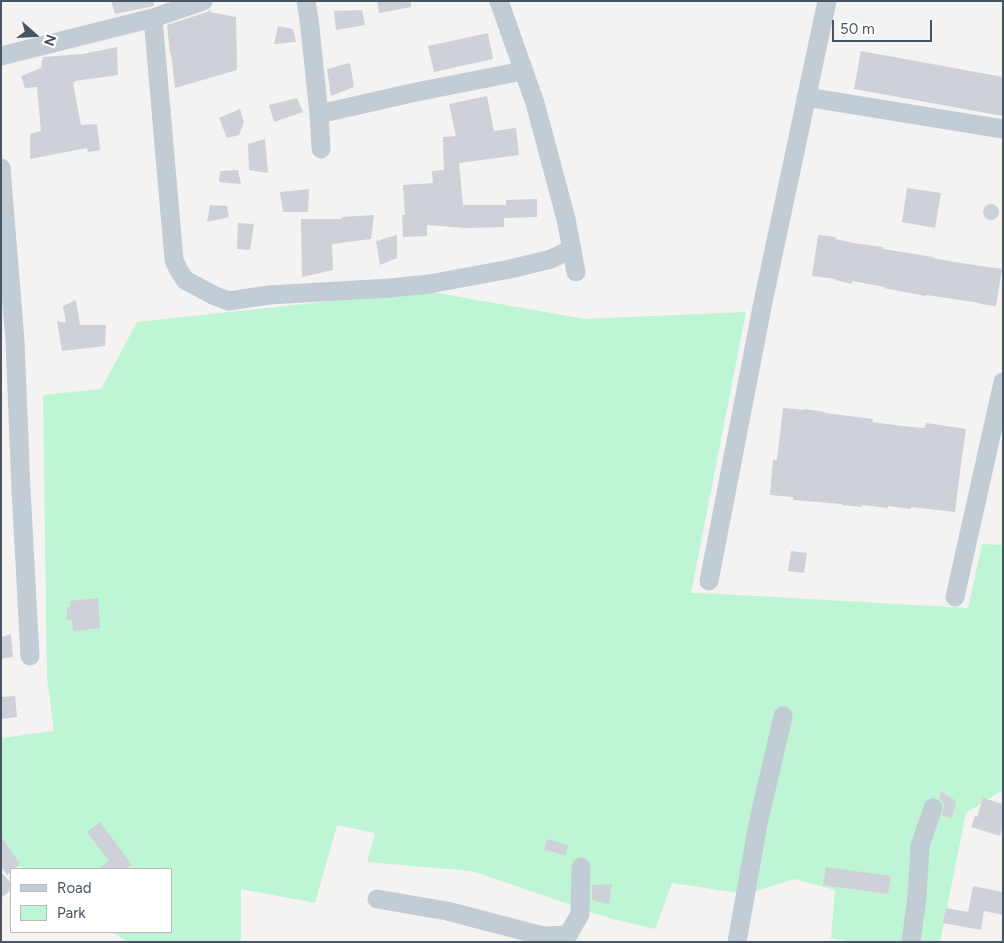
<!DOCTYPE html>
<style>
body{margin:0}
#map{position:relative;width:1004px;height:943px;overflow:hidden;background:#f5f2f2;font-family:Figtree,sans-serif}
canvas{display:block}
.frame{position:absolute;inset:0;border:2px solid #475563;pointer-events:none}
.legend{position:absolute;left:10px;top:868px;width:162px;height:65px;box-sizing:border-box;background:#fff;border:1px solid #b5bbc1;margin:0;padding:6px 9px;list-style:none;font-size:15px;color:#475563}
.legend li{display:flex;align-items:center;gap:10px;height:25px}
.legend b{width:25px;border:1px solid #b5bbc1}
.north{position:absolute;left:10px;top:10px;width:50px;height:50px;-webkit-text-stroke:4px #fff;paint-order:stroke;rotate:109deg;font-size:14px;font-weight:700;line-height:20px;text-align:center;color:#475563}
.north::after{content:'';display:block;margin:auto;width:18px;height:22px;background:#475563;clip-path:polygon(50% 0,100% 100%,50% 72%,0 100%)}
.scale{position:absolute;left:832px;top:20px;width:100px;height:22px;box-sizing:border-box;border:2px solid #475563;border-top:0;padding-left:6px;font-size:15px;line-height:18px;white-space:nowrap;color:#475563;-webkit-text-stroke:4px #fff;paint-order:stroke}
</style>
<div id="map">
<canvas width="1004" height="943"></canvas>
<div class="frame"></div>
<ul class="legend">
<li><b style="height:6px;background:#c2ccd5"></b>Road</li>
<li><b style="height:14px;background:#bef5d4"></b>Park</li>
</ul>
<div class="north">N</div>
<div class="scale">50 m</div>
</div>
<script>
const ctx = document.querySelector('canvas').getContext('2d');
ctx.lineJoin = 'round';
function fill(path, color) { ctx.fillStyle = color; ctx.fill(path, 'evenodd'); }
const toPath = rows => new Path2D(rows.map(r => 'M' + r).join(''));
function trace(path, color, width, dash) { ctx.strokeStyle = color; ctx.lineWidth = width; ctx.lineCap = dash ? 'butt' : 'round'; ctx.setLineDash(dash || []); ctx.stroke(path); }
fill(toPath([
 [426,291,585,319,746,312,691,593,720,594,968,608,982,544,1003,545,1003,790,966,813,940,942,850,942,831,938,835,890,795,879,746,894,672,883,655,929,609,918,472,871,367,862,375,833,337,825,315,903,241,889,241,942,127,942,113,932,171,932,171,869,28,869,26,868,1,865,1,738,54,731,47,678,43,395,101,389,137,322]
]), '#bef5d4');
fill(toPath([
 [111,1,153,1,154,6,115,14],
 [377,1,411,1,411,7,379,13],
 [210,9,210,12,236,17,237,70,175,88,171,53,170,54,167,25,207,12],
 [362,10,365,25,336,30,334,11],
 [278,26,293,29,296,42,274,44],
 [488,33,493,59,434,72,428,46],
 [117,47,118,75,75,81,75,82,73,83,81,125,97,124,100,150,88,152,87,148,30,159,30,134,41,131,37,87,25,88,21,76,41,68,43,57,83,54],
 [861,51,1003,77,1003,116,854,89],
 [350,63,354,87,331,96,327,69],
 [487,96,494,131,516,128,519,155,459,163,463,205,506,205,506,200,537,199,537,217,504,218,504,227,466,228,427,225,427,236,403,237,402,215,405,215,403,185,433,183,432,171,444,170,443,137,456,136,449,104],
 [297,98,303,112,274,122,269,105],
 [240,109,244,122,239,135,227,138,219,118],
 [265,139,268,173,249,170,248,144],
 [238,170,241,184,219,182,220,171],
 [907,188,941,193,935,228,902,222],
 [309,189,308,212,283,212,280,192],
 '983 212a8 8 0 1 1 16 0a8 8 0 1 1-16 0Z',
 [210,205,227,206,229,217,207,222],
 [374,215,371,239,332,244,333,270,302,277,301,219,342,219,342,217],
 [238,223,254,224,250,250,237,249],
 [397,235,397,258,380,265,376,241],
 [818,235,836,237,835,239,859,244,883,247,883,249,933,257,933,258,954,262,1002,269,996,306,980,304,980,303,926,295,925,296,884,288,885,287,852,281,852,284,835,280,836,279,812,276],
 [76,300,80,325,106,325,105,346,62,351,57,321,66,323,63,306],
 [783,408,805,410,805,409,825,412,825,413,873,419,872,422,902,426,925,428,926,423,966,429,961,464,955,512,911,507,911,509,888,506,888,508,862,505,862,507,842,505,842,504,793,500,793,497,770,495,773,460,777,460],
 [791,551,807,553,804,573,788,571],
 [98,598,100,628,73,631,72,620,67,620,67,608,70,607,70,601],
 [11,634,13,657,1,659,1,637],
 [15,696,17,717,1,719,1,697],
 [941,791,956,801,952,818,942,816,944,806,942,801,939,799],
 [983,798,1003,804,1003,826,1000,836,971,827,975,816,977,817],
 [100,822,132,865,125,869,98,869,109,861,87,832],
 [1,836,20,864,14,869,11,869,11,872,7,875,1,866],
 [547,839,568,845,565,855,544,850],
 [826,867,891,876,888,894,823,885],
 [1,872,11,883,11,890,1,898],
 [612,884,609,904,592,900,592,885],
 [973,886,1003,892,1003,915,984,911,981,930,943,923,946,908,968,912]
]), '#ced1d8');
trace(toPath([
 [306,1,309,19,319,114,321,149],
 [499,1,535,103,566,219,576,272],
 [153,18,174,260,178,269,185,280,215,296,229,301,269,295,390,288,429,284,510,269,551,259,572,249],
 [1,56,153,18,203,1],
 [806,97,1003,129],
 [319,114,416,92,523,71],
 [1,168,15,341,21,490,30,656],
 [709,581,763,302,827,1],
 [955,597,1003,382],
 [377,899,447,911,543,936,547,942],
 [543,936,568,935,580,914,581,867],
 [737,942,758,824,783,716],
 [911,942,917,897,920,846,933,808]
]), '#c2ccd5', 19);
</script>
